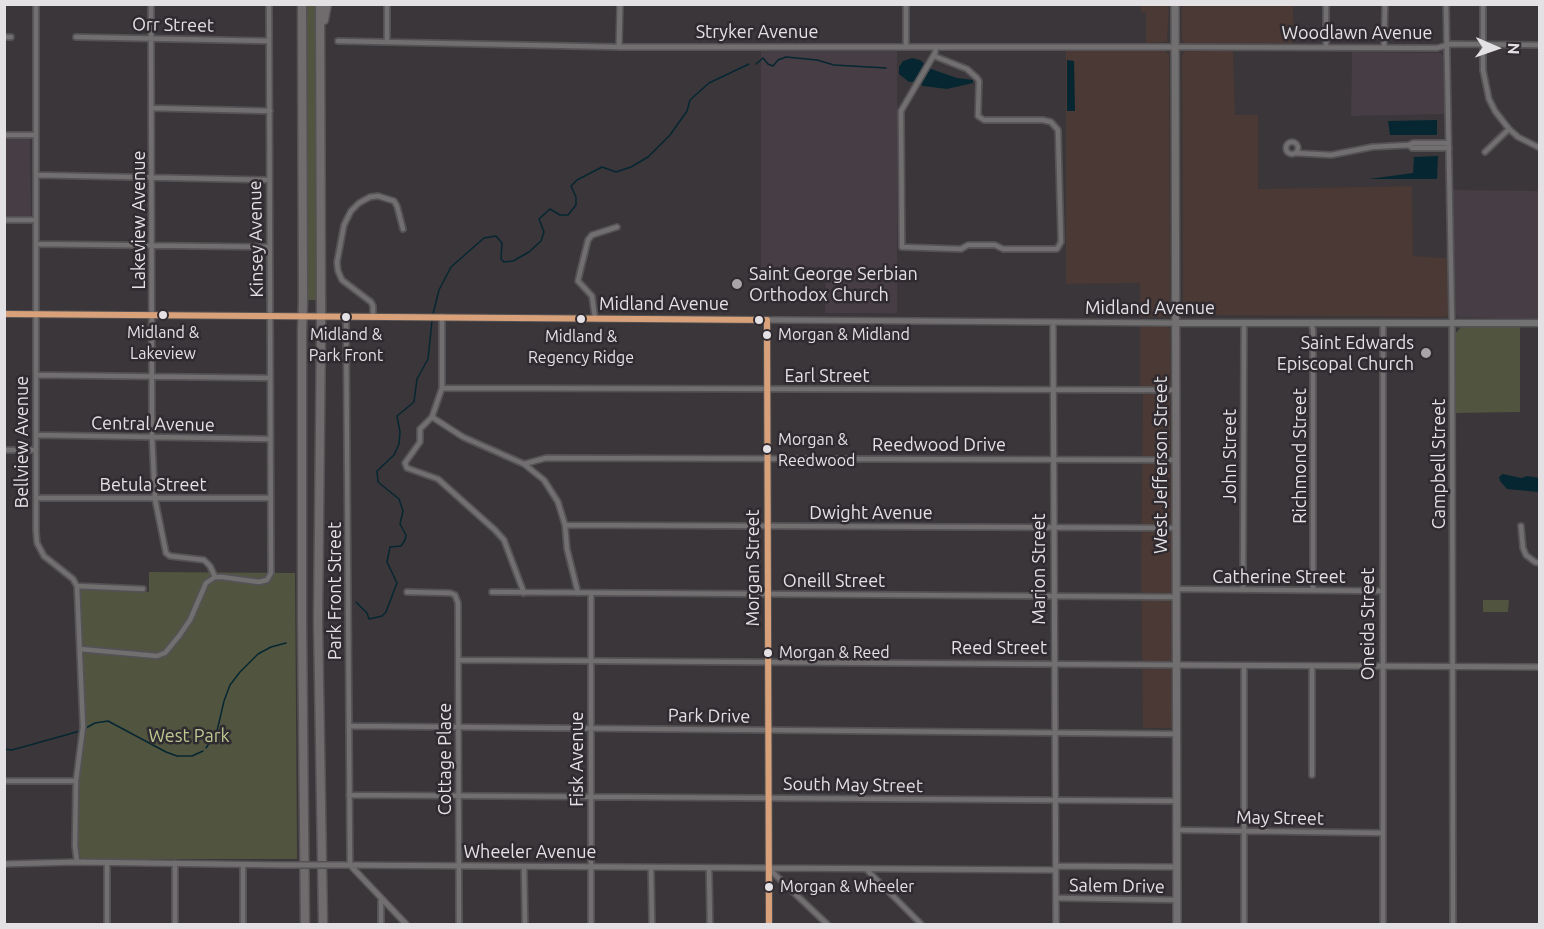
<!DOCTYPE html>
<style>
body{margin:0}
#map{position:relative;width:1544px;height:929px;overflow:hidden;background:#3a3639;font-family:Ubuntu,sans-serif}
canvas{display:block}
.frame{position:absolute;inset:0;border:6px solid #e4e1e4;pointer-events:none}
.north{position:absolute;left:1466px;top:18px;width:60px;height:60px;-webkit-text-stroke:4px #302b30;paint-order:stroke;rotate:92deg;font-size:16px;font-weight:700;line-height:24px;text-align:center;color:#e4e1e4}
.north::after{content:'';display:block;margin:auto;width:21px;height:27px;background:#e4e1e4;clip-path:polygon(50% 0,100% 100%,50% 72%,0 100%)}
</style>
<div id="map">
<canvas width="1544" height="929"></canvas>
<div class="frame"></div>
<div class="north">N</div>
</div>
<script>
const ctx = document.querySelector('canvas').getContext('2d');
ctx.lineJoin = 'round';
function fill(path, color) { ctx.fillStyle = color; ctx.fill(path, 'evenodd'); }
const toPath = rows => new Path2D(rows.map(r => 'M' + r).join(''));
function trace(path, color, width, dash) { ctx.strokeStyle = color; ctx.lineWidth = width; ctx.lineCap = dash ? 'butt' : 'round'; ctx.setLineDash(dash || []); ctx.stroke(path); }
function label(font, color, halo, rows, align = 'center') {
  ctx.font = font + ' Ubuntu,sans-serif'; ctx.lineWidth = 5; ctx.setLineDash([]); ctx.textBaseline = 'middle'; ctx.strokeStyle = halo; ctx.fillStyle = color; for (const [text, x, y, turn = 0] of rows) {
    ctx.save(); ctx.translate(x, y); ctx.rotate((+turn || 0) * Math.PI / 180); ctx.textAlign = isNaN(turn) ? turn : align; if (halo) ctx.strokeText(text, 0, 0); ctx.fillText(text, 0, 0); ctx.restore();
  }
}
fill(toPath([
 [1141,5,1169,5,1167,42,1146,43,1146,13,1141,12],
 [1182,5,1293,5,1294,43,1184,43,1182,40],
 [1066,51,1165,51,1169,54,1170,314,1167,317,1140,317,1140,283,1066,284],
 [1185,51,1233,51,1235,115,1258,115,1258,189,1412,186,1413,256,1447,258,1448,314,1446,317,1183,315,1182,55],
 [1140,326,1168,326,1170,329,1172,728,1143,728,1141,572,1143,394,1140,393]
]), '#4a3934');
fill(toPath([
 [761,50,897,51,897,313,825,313,826,267,761,267],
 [1352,52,1441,53,1443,56,1445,114,1351,116],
 [5,139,30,139,31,216,5,216],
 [1452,190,1539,191,1539,319,1457,317,1456,314]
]), '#463d45');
fill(toPath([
 [306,5,317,5,315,118,317,123,317,300,306,300],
 [1461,327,1520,327,1520,412,1455,413,1456,333],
 [149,572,295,573,297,859,81,859,78,849,78,784,81,769,82,702,79,589,149,592],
 [1483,600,1509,600,1508,612,1483,612]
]), '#515540');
fill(toPath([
 [912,58,920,60,931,69,957,78,973,80,973,83,947,89,923,86,916,82,909,82,899,74,899,67,903,61],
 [1067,60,1074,61,1075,111,1067,111],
 [1437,120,1437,135,1390,135,1388,121],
 [1438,156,1437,179,1369,179,1413,173,1414,157],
 [1503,474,1521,478,1527,476,1539,478,1539,492,1507,489,1500,481,1499,477]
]), '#062732');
trace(toPath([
 [756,64,763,58,768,64,773,66,778,60,786,57,817,60,834,65,886,68],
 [433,314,439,290,451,267,484,238,496,236,502,243,501,259,504,262,513,261,529,252,541,241,544,232,539,219,550,209,560,215,568,215,576,205,576,197,571,186,577,180,602,167,616,172,631,167,648,157,670,135,687,111,690,100,709,83,749,64],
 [356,602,367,613,369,619,382,616,386,612,397,583,387,562,390,547,401,546,405,540,406,535,400,524,403,511,399,499,378,482,377,471,394,455,399,444,400,432,397,416,414,402,417,379,428,359,432,321],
 [84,729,95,723,108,721,166,752,177,756,192,756,203,751],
 [206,748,217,731,224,701,230,685,240,672,258,654,271,647,286,643],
 [4,749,12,750,80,731]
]), '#062732', 1.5);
const minor = toPath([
 [36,4,36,531,37,543,44,556,73,579,77,586,83,727,76,781,75,846,77,862],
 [151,4,152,437,155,499,166,553,170,556,204,560,210,566,215,577],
 [906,4,906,47],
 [1446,4,1452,323,1453,924],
 [1483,4,1483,70,1489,99,1495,111,1509,129,1518,137,1540,148],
 [4,37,11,37],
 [76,37,269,41],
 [338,41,619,47],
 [387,42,387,4],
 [1175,47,1437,48,1451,44,1540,45],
 [1326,47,1326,4],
 [1384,48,1385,4],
 [934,56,967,69,977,78,979,81,978,116,984,120,1043,120,1051,122,1058,130,1061,242,1057,249,1003,249,995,245,968,245,961,249,902,247,901,111,935,53,936,47],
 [151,108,270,111],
 [4,135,36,135],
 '1286 148a6 6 0 1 1 12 0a6 6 0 1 1-12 0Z',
 [1409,145,1412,148,1449,148],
 [1485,152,1509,129],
 [1296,153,1331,155,1372,147,1409,145,1413,143,1448,143],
 [36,175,269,180],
 [4,220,36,220],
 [36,244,270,247],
 [346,316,350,865],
 [373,317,373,306,371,302,342,280,338,271,337,262,344,225,351,211,359,203,370,197,378,196,394,201,397,206,403,229],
 [442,317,442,388,432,417,463,437,524,464,544,480,558,502,565,525,567,549,578,593],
 [595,318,592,296,578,281,580,272,588,240,592,235,617,227],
 [1311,323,1313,330,1313,590],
 [36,375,270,378],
 [442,388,1176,390],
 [432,417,420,429,420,442,405,463,407,468,438,479,495,530,504,540,524,593],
 [36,435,269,439],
 [4,450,36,450],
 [524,464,546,458,1176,460],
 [36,498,270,498],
 [565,525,1176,528],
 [1521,526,1523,548,1526,555,1535,562,1540,563],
 [77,586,143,589],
 [1176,589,1382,591],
 [1243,590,1244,323],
 [407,592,450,593,455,595,458,603,459,924],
 [492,592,1176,597],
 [591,593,591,924],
 [80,649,157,656,165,653,179,636,190,620,206,583,215,577,222,577,259,582,267,580,271,573,269,4],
 [458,660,1177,665],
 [349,726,1177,734],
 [1312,775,1312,666],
 [4,781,76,781],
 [349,795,1177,801],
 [1177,830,1382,833],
 [175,863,175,924],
 [243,865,243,924],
 [524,867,525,924],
 [651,868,652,924],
 [709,868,710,924],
 [769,869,827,924],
 [866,869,921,924],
 [1056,898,1177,900],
 [381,900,381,924],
 [107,924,107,862],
 [1244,924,1244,666],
 [1383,924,1383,323]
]);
const tertiary = toPath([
 [620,4,619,47,1175,47],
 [4,314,1176,323],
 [767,320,769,924],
 [1053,322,1056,924],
 [1177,665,1540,667],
 [4,864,77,862,283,865],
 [339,865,1056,870],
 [350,865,406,924],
 [1056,866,1177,867]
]);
const secondary = toPath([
 [1176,323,1540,323]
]);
const primary = toPath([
 [1175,4,1177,924]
]);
const motorway = toPath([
 [302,4,303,301],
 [320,4,321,302],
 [324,20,327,4],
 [302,331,302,621,305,924],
 [321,331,318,621,323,924]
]);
trace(minor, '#545254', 8);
trace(tertiary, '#545254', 8);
trace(secondary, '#545254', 9);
trace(primary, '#545254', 10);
trace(motorway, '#545254', 11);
trace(minor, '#716f6f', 4.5);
trace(tertiary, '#716f6f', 5);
trace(secondary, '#737272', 6);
trace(primary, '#716f70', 7);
trace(motorway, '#706c6d', 8);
const tertiaryBridge = toPath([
 [283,865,339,865]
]);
const motorwayBridge = toPath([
 [321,302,321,331],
 [302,331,303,301]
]);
trace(tertiaryBridge, '#545254', 8, []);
trace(motorwayBridge, '#545254', 11, []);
trace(tertiaryBridge, '#716f6f', 5);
trace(motorwayBridge, '#706c6d', 8);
trace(toPath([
 [4,314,767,320],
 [767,320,769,924]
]), '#d9a179', 6);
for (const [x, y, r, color] of [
 [737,284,6,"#a8a5a8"],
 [163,315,5,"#e4e1e4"],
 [346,317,5,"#e4e1e4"],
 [581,319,5,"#e4e1e4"],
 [759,320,5,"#e4e1e4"],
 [767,335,5,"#e4e1e4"],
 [1426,353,6,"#a8a5a8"],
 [767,449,5,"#e4e1e4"],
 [768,653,5,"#e4e1e4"],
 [769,887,5,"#e4e1e4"]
]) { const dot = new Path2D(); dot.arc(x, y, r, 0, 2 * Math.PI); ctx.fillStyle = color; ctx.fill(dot); trace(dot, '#302b30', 2); }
label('16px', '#e4e1e4', '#302b30', [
 ["Midland &",163,333,"center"],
 ["Lakeview",163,354,"center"],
 ["Midland &",346,335,"center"],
 ["Park Front",346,356,"center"],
 ["Morgan & Midland",778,335],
 ["Midland &",581,337,"center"],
 ["Regency Ridge",581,358,"center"],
 ["Morgan &",778,440],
 ["Reedwood",778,461],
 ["Morgan & Reed",779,653],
 ["Morgan & Wheeler",780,887]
], 'left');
label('18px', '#e4e1e4', '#302b30', [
 ["Orr Street",173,25,1],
 ["Stryker Avenue",757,32],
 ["Woodlawn Avenue",1357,33],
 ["Lakeview Avenue",139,220,-90],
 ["Kinsey Avenue",256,239,-91],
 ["Midland Avenue",664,304],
 ["Midland Avenue",1150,308],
 ["Earl Street",827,376],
 ["Central Avenue",153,424,1],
 ["Bellview Avenue",22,442,-90],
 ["Reedwood Drive",939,445],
 ["John Street",1230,456,-90],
 ["Richmond Street",1300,456,-90],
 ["Campbell Street",1439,464,-90],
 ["West Jefferson Street",1161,465,-90],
 ["Betula Street",153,485],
 ["Dwight Avenue",871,513],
 ["Morgan Street",753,568,-90],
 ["Marion Street",1039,569,-90],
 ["Catherine Street",1279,577],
 ["Oneill Street",834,581],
 ["Park Front Street",335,591,-90],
 ["Oneida Street",1368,624,-90],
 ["Reed Street",999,648],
 ["Park Drive",709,716,1],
 ["Cottage Place",445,759,-90],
 ["Fisk Avenue",577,759,-90],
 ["South May Street",853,785,1],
 ["May Street",1280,818,1],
 ["Wheeler Avenue",530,852],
 ["Salem Drive",1117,886,1]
]);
label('18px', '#e4e1e4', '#302b30', [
 ["Saint George Serbian",749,274],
 ["Orthodox Church",749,295],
 ["Saint Edwards",1414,343,"right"],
 ["Episcopal Church",1414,364,"right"]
], 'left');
label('18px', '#bdc890', '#302b30', [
 ["West Park",189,736]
]);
</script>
